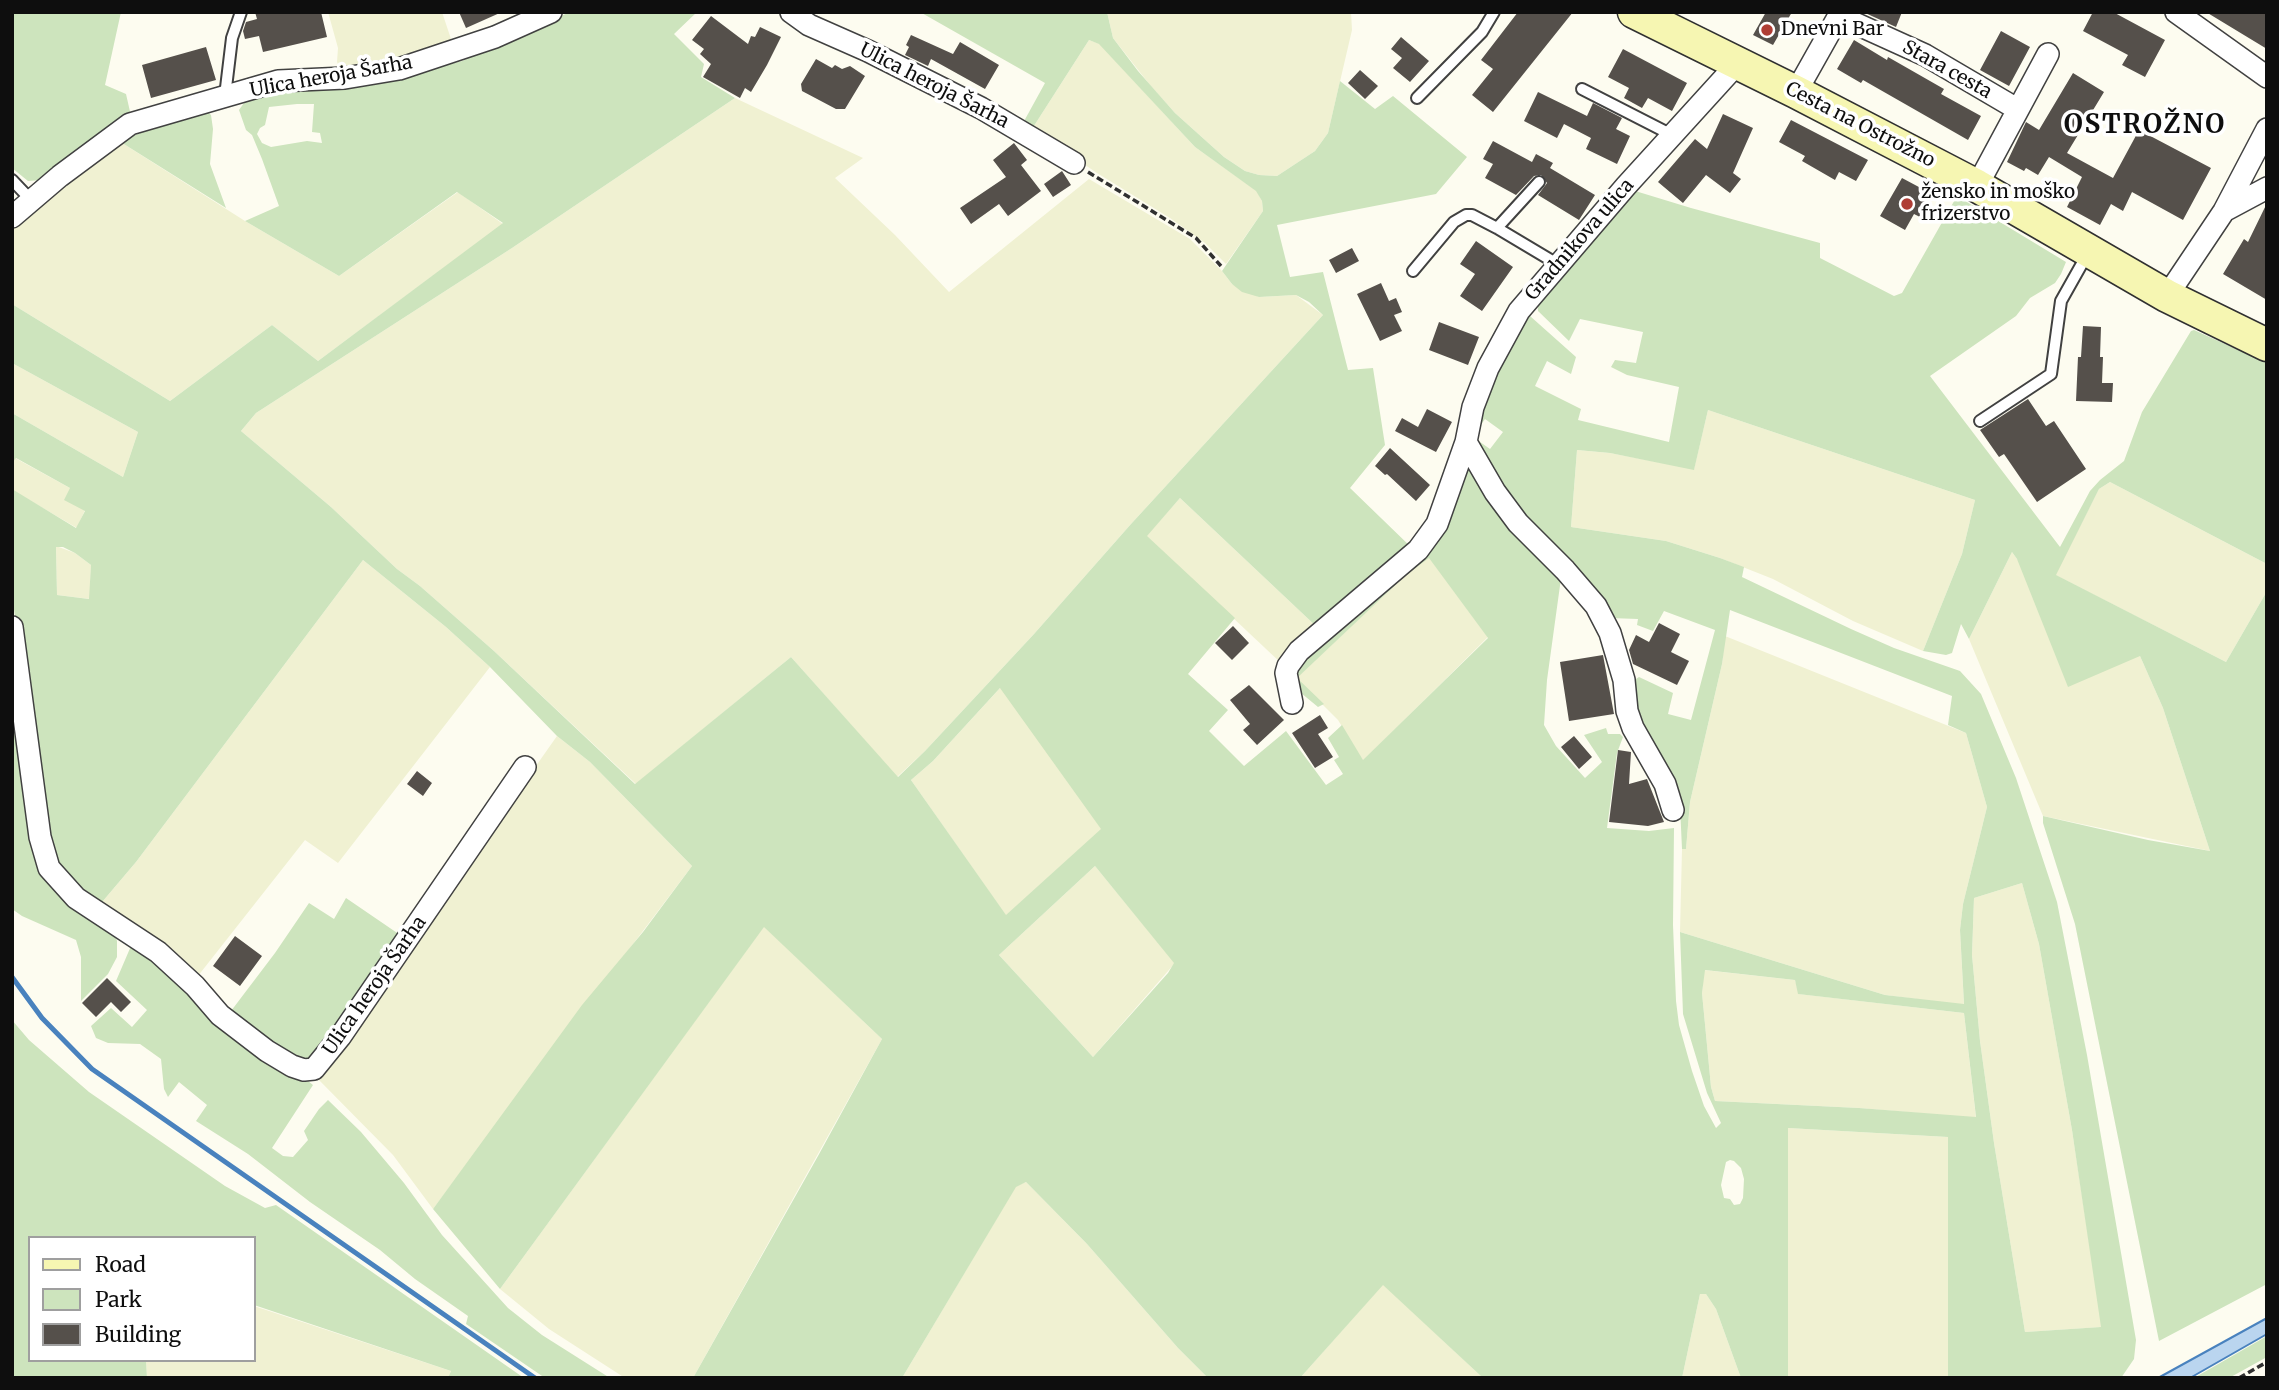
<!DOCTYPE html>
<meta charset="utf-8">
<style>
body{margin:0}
#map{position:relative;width:2279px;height:1390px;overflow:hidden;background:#fdfcf0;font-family:Merriweather,serif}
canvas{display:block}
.frame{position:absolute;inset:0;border:14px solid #0e0e0e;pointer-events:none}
.legend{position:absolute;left:28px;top:1236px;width:228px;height:126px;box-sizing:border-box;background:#fff;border:2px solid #9f9f9f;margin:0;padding:9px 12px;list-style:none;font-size:21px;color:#0e0e0e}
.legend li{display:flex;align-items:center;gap:14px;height:35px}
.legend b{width:35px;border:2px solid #9f9f9f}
</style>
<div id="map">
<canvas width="2279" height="1390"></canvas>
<div class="frame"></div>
<ul class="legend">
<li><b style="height:9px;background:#f6f6b2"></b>Road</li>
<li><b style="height:19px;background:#cde4bd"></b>Park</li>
<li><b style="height:19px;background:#55504b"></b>Building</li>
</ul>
</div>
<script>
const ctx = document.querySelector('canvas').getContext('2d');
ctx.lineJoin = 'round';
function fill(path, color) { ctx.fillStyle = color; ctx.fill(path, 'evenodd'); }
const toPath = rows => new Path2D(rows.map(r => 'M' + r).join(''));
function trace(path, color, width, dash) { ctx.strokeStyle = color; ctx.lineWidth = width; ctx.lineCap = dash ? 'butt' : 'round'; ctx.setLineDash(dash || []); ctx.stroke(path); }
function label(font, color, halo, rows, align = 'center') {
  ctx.font = font + ' Merriweather,serif'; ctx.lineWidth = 7; ctx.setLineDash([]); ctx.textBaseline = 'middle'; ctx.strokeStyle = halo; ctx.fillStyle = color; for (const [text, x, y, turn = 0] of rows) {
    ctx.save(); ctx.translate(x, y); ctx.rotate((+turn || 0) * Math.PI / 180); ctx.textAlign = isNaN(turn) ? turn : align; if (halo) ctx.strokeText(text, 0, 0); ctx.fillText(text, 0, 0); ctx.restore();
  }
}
fill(toPath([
 [328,12,442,12,453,45,418,55,341,71,337,62,338,48],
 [1107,12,1351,12,1352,30,1328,133,1315,151,1277,176,1259,175,1245,171,1224,157,1175,113,1150,85,1113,38],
 [1089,40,1100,44,1195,147,1257,191,1262,201,1263,211,1226,264,1205,243,1170,218,1097,173,1032,129],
 [735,98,863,158,835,178,895,235,949,292,1089,179,1190,239,1222,271,1232,284,1259,297,1296,295,1323,315,1131,524,1034,634,925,751,897,777,791,657,636,784,494,651,420,586,397,569,331,507,241,431,256,413,512,248],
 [119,141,245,221,339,276,458,192,503,224,318,361,272,325,170,401,12,304,12,227,74,173],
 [12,363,138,432,123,477,12,413],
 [1708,410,1975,500,1962,554,1923,651,1853,621,1773,579,1720,558,1666,541,1571,527,1577,450,1610,453,1694,469],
 [15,458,70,488,85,510,77,528,12,490,12,463],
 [2110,482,2267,564,2267,591,2226,662,2055,575,2099,489],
 [1180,498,1319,629,1282,664,1146,536],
 [56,546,75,553,91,565,90,599,57,595],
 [2012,552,2017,559,2140,656,2163,708,2210,851,2043,816,1969,639],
 [1429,557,1488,637,1363,761,1338,720,1296,678,1406,575],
 [363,560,446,627,490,667,338,863,305,840,194,981,97,908,136,862],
 [1725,636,1966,733,1987,807,1963,904,1960,930,1964,1005,1885,995,1680,932,1682,849,1686,849,1690,802,1722,664],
 [1001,687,1102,829,1006,916,911,780,933,761],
 [557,736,590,762,692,866,433,1209,393,1155,318,1079,320,1073],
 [1095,866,1175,963,1093,1057,999,955],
 [2022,883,2039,944,2072,1130,2102,1327,2025,1332,1994,1143,1980,1041,1972,955,1974,898],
 [764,926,882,1039,693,1378,625,1378,549,1329,500,1289],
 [1704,970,1795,980,1799,994,1964,1013,1976,1118,1859,1108,1715,1101,1711,1087,1702,993],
 [1788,1128,1948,1137,1948,1378,1788,1378],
 [1026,1182,1087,1244,1178,1348,1208,1378,902,1378,1016,1186],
 [1383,1284,1483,1378,1300,1378],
 [1700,1294,1706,1294,1716,1309,1741,1378,1682,1378],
 [254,1306,451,1371,448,1378,147,1378,146,1360,254,1360]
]), '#f0f1d2');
fill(toPath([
 [12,12,121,12,105,85,126,94,131,116,43,180,28,181,12,168],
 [570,12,697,12,674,34,704,64,701,77,735,98,512,248,256,413,241,431,331,507,397,569,420,586,494,651,635,784,791,657,898,777,925,751,1034,634,1131,524,1323,315,1309,302,1296,295,1259,297,1242,292,1232,284,1222,271,1263,211,1262,201,1256,191,1195,147,1099,44,1089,40,1032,129,1023,123,1045,83,920,12,1107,12,1113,38,1138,71,1175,113,1224,157,1245,171,1259,175,1277,176,1315,151,1328,133,1340,81,1375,109,1393,96,1467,157,1436,194,1277,225,1290,277,1323,272,1348,370,1373,368,1385,445,1350,488,1413,549,1319,629,1180,498,1147,536,1235,618,1188,674,1228,710,1209,731,1244,766,1286,731,1326,785,1343,774,1334,760,1339,757,1328,738,1342,725,1363,760,1488,638,1429,558,1406,575,1297,678,1324,704,1318,707,1295,688,1293,670,1421,553,1467,461,1562,571,1547,680,1544,725,1556,746,1585,778,1602,762,1584,735,1606,728,1608,734,1620,734,1623,737,1617,753,1607,828,1649,831,1674,828,1673,925,1676,1001,1679,1025,1692,1071,1704,1106,1716,1128,1721,1123,1707,1093,1683,1014,1680,932,1885,995,1964,1004,1960,930,1963,904,1987,807,1966,733,1948,725,1952,696,1730,610,1722,664,1690,802,1686,849,1682,849,1680,806,1636,722,1633,681,1639,677,1673,693,1668,714,1691,720,1715,630,1664,611,1653,631,1637,625,1638,619,1610,618,1530,530,1473,437,1490,449,1503,432,1485,419,1478,429,1475,427,1519,319,1530,316,1576,357,1571,374,1547,361,1535,386,1581,409,1578,420,1669,442,1679,387,1627,375,1611,367,1615,360,1636,363,1643,332,1580,319,1569,341,1538,311,1537,299,1632,190,1691,208,1820,243,1820,258,1894,296,1902,293,1957,196,2066,262,2061,274,2055,283,2030,298,2016,316,1930,376,2060,547,2090,491,2100,480,2124,461,2142,412,2191,331,2194,330,2267,363,2267,564,2110,482,2099,489,2056,575,2226,662,2267,591,2267,1284,2159,1341,2075,924,2043,823,2043,816,2148,840,2210,851,2163,708,2140,656,2068,687,2017,559,2012,552,1969,639,1961,624,1952,653,1946,655,1923,651,1962,554,1975,500,1708,410,1694,470,1610,453,1577,450,1571,527,1666,541,1720,558,1744,567,1742,577,1851,629,1894,648,1960,671,1981,694,2016,778,2057,902,2087,1055,2136,1340,2134,1359,2121,1378,1948,1378,1948,1137,1788,1128,1788,1378,1741,1378,1716,1309,1706,1294,1700,1294,1682,1378,1483,1378,1383,1285,1300,1378,1208,1378,1178,1348,1087,1244,1026,1182,1016,1187,902,1378,693,1378,818,1156,882,1039,764,927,500,1289,433,1209,582,1005,643,932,692,866,590,762,557,736,490,667,446,627,363,560,136,862,97,908,51,860,12,596,12,489,76,528,85,511,64,500,70,488,16,458,12,463,12,413,123,477,138,432,12,363,12,304,170,401,272,325,318,361,503,223,457,192,339,276,245,221,279,206,262,159,252,135,246,130,239,110,246,100,289,90,420,72,462,61],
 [297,104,314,104,312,132,320,133,322,143,307,141,271,147,262,143,257,134,260,128,265,125,269,107],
 [56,547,63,547,75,553,91,565,89,599,57,595],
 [1000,688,1101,829,1006,915,911,780,933,761],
 [1095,866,1174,963,1168,973,1093,1057,999,955],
 [2022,883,2039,944,2072,1130,2101,1327,2025,1332,1994,1143,1980,1041,1972,955,1974,898],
 [1705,970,1795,980,1798,994,1964,1013,1976,1117,1859,1108,1715,1101,1711,1087,1702,993],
 [1730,1160,1734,1161,1741,1168,1744,1179,1743,1198,1740,1204,1734,1205,1730,1199,1724,1198,1721,1185,1726,1162],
 [205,109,211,115,213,129,210,164,226,208,119,141],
 [12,654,37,841,113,927,117,941,117,957,108,974,81,1001,81,957,76,940,22,916,12,909],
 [346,898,406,939,327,1050,303,1065,228,1015,275,953,309,903,334,919],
 [136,942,313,1085,272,1148,283,1156,293,1157,308,1140,304,1131,319,1109,328,1100,361,1132,404,1183,442,1235,508,1308,542,1335,610,1378,545,1378,466,1324,468,1316,415,1279,380,1250,310,1202,248,1154,196,1121,207,1105,179,1082,168,1097,164,1089,161,1059,140,1044,108,1043,96,1038,91,1026,111,1008,132,1027,147,1010,116,981,131,946],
 [12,1020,29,1040,89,1092,225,1186,265,1208,276,1205,524,1378,448,1378,451,1371,254,1305,254,1238,30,1238,30,1360,146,1360,147,1378,12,1378],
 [2267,1336,2267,1357,2229,1378,2194,1378]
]), '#cde4bd');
const water = toPath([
 [2267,1318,2267,1334,2190,1378,2158,1378,2267,1318]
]);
fill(water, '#bad5ef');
trace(water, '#4982be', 2);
trace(toPath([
 [12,977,42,1018,92,1069,535,1378]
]), '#4982be', 5);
fill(toPath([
 [255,12,321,12,327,37,263,52,259,36,245,39,243,31,246,22,257,19],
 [459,12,502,12,466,28],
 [1518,12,1573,12,1493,112,1472,95,1493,69,1481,60],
 [1766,12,1792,12,1773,45,1753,35],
 [1863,12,1902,12,1896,27],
 [2093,12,2113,12,2165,40,2145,77,2122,65,2128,55,2083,31],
 [2206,12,2267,12,2267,49],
 [711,16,748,44,751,36,755,37,760,27,781,37,767,65,751,92,745,88,740,98,703,77,711,64,700,54,704,49,692,40],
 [2001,31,2030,47,2009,86,1980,70],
 [911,35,953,54,960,42,999,65,985,89,931,59,928,66,905,55,909,47,906,45],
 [1401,37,1429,61,1410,82,1393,68,1402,58,1391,49],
 [1854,40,1887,60,1888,57,1944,89,1941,94,1981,116,1968,140,1863,80,1861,83,1837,69],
 [206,47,216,80,151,98,142,65],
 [1623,49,1687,83,1672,111,1648,98,1642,108,1624,98,1629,88,1608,77],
 [816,59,832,68,835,65,842,69,850,66,865,76,845,109,836,109,802,91,801,84],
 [1360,70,1378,86,1365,99,1348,83],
 [2073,73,2104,92,2067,153,2113,178,2139,130,2211,168,2183,220,2132,192,2123,211,2111,204,2100,225,2067,207,2082,177,2049,157,2038,175,2026,168,2024,171,2007,162,2026,122,2039,130],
 [1538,92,1587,116,1593,103,1622,118,1616,129,1630,136,1617,164,1586,149,1591,138,1564,124,1557,138,1524,121],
 [1723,114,1753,128,1733,173,1741,179,1730,193,1706,175,1683,203,1658,182,1695,139,1707,149],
 [1791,120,1868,160,1856,181,1839,172,1835,180,1802,161,1805,156,1779,142],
 [1493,141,1532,162,1536,154,1553,163,1550,168,1595,195,1579,220,1538,195,1547,183,1541,175,1534,176,1516,195,1485,178,1493,164,1483,159],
 [1014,143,1027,160,1021,165,1041,191,1008,216,999,204,971,224,960,208,1006,177,993,160],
 [1062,171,1071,185,1053,197,1044,184],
 [1902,178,1932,194,1920,217,1914,214,1905,230,1880,216],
 [2267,203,2267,300,2223,274,2244,239,2248,242],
 [1476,241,1513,267,1482,311,1460,296,1475,274,1460,264],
 [1352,248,1359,261,1336,273,1329,260],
 [1381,283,1389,301,1396,298,1402,312,1394,315,1402,331,1380,341,1357,294],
 [1439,322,1479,337,1468,365,1429,350],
 [2083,326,2101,327,2100,357,2103,357,2102,383,2113,383,2112,402,2076,401,2078,357,2081,357],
 [2028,399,2046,426,2054,421,2086,469,2037,502,2004,454,1999,457,1980,430],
 [1427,409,1452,422,1436,452,1395,431,1402,418,1418,427],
 [1390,448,1430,485,1416,501,1387,474,1385,475,1375,466],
 [1659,623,1680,634,1671,652,1689,661,1677,685,1633,664,1629,650,1636,635,1649,642],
 [1233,626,1249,643,1232,660,1215,643],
 [1603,655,1614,714,1569,721,1560,662],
 [1249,685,1284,720,1257,745,1243,730,1250,724,1230,700],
 [1320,715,1328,728,1318,734,1333,757,1315,768,1292,733],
 [1574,736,1592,757,1579,769,1561,747],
 [1618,750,1631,752,1629,784,1647,779,1664,822,1648,826,1609,822],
 [417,771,432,783,423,796,407,784],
 [235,936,262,956,240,986,213,966],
 [107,978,131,1002,121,1012,111,1002,96,1017,82,1003]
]), '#55504b');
const lane = toPath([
 [1582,89,1672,135],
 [225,96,232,38,241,12],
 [1417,98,1482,32,1494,12],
 [12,180,32,201],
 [1497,228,1539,182],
 [1413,271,1454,222,1466,215,1472,215,1497,228,1559,265],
 [1980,421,2051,374,2061,301,2088,253]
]);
const street = toPath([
 [791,12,809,25,868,51,981,108,1074,163],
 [2176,12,2267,77],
 [1839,16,1925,55,2017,109],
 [1796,92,1841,12],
 [1977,186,2048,54],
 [2224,211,2267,188],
 [12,217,60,176,130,124,278,81,345,78,399,69,495,37,551,12],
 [2167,296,2224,211,2267,129],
 [1466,442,1495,492,1518,523,1565,570,1596,606,1610,633,1624,680,1627,711,1633,728,1665,784,1673,810],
 [12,627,40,837,49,868,76,898,158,952,195,986,220,1015,267,1051,292,1066,304,1070,314,1069,340,1037,525,767],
 [1292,703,1286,673,1288,666,1299,651,1418,550,1437,524,1466,442,1473,407,1488,368,1519,311,1626,186,1737,64]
]);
const secondary = toPath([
 [1634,12,1796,92,1977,186,2167,296,2267,345]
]);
trace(lane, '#414141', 14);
trace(street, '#414141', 24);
trace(secondary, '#303030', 35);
trace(toPath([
 [1088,172,1196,238,1221,266],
 [2239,1378,2267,1362]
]), '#303030', 3.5, [7, 3.5]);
trace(lane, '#fff', 10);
trace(street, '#fff', 21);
trace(secondary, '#f6f6b2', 32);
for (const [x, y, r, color] of [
 [1767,30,7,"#af3d35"],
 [1907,204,7,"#af3d35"]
]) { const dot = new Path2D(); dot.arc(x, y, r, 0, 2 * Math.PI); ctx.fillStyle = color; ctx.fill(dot); trace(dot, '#fff', 2.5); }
label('19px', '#0e0e0e', '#fff', [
 ["Dnevni Bar",1781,30],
 ["žensko in moško",1921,193],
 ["frizerstvo",1921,215]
], 'left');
label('19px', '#0e0e0e', '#fff', [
 ["Stara cesta",1947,70,29],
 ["Ulica heroja Šarha",331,77,-10],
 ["Ulica heroja Šarha",934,86,27],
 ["Cesta na Ostrožno",1860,125,27],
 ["Gradnikova ulica",1580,240,-49],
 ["Ulica heroja Šarha",375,986,-55]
]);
ctx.letterSpacing = '2px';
label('bold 26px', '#0e0e0e', '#fff', [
 ["OSTROŽNO",2145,126]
]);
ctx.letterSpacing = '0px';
</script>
